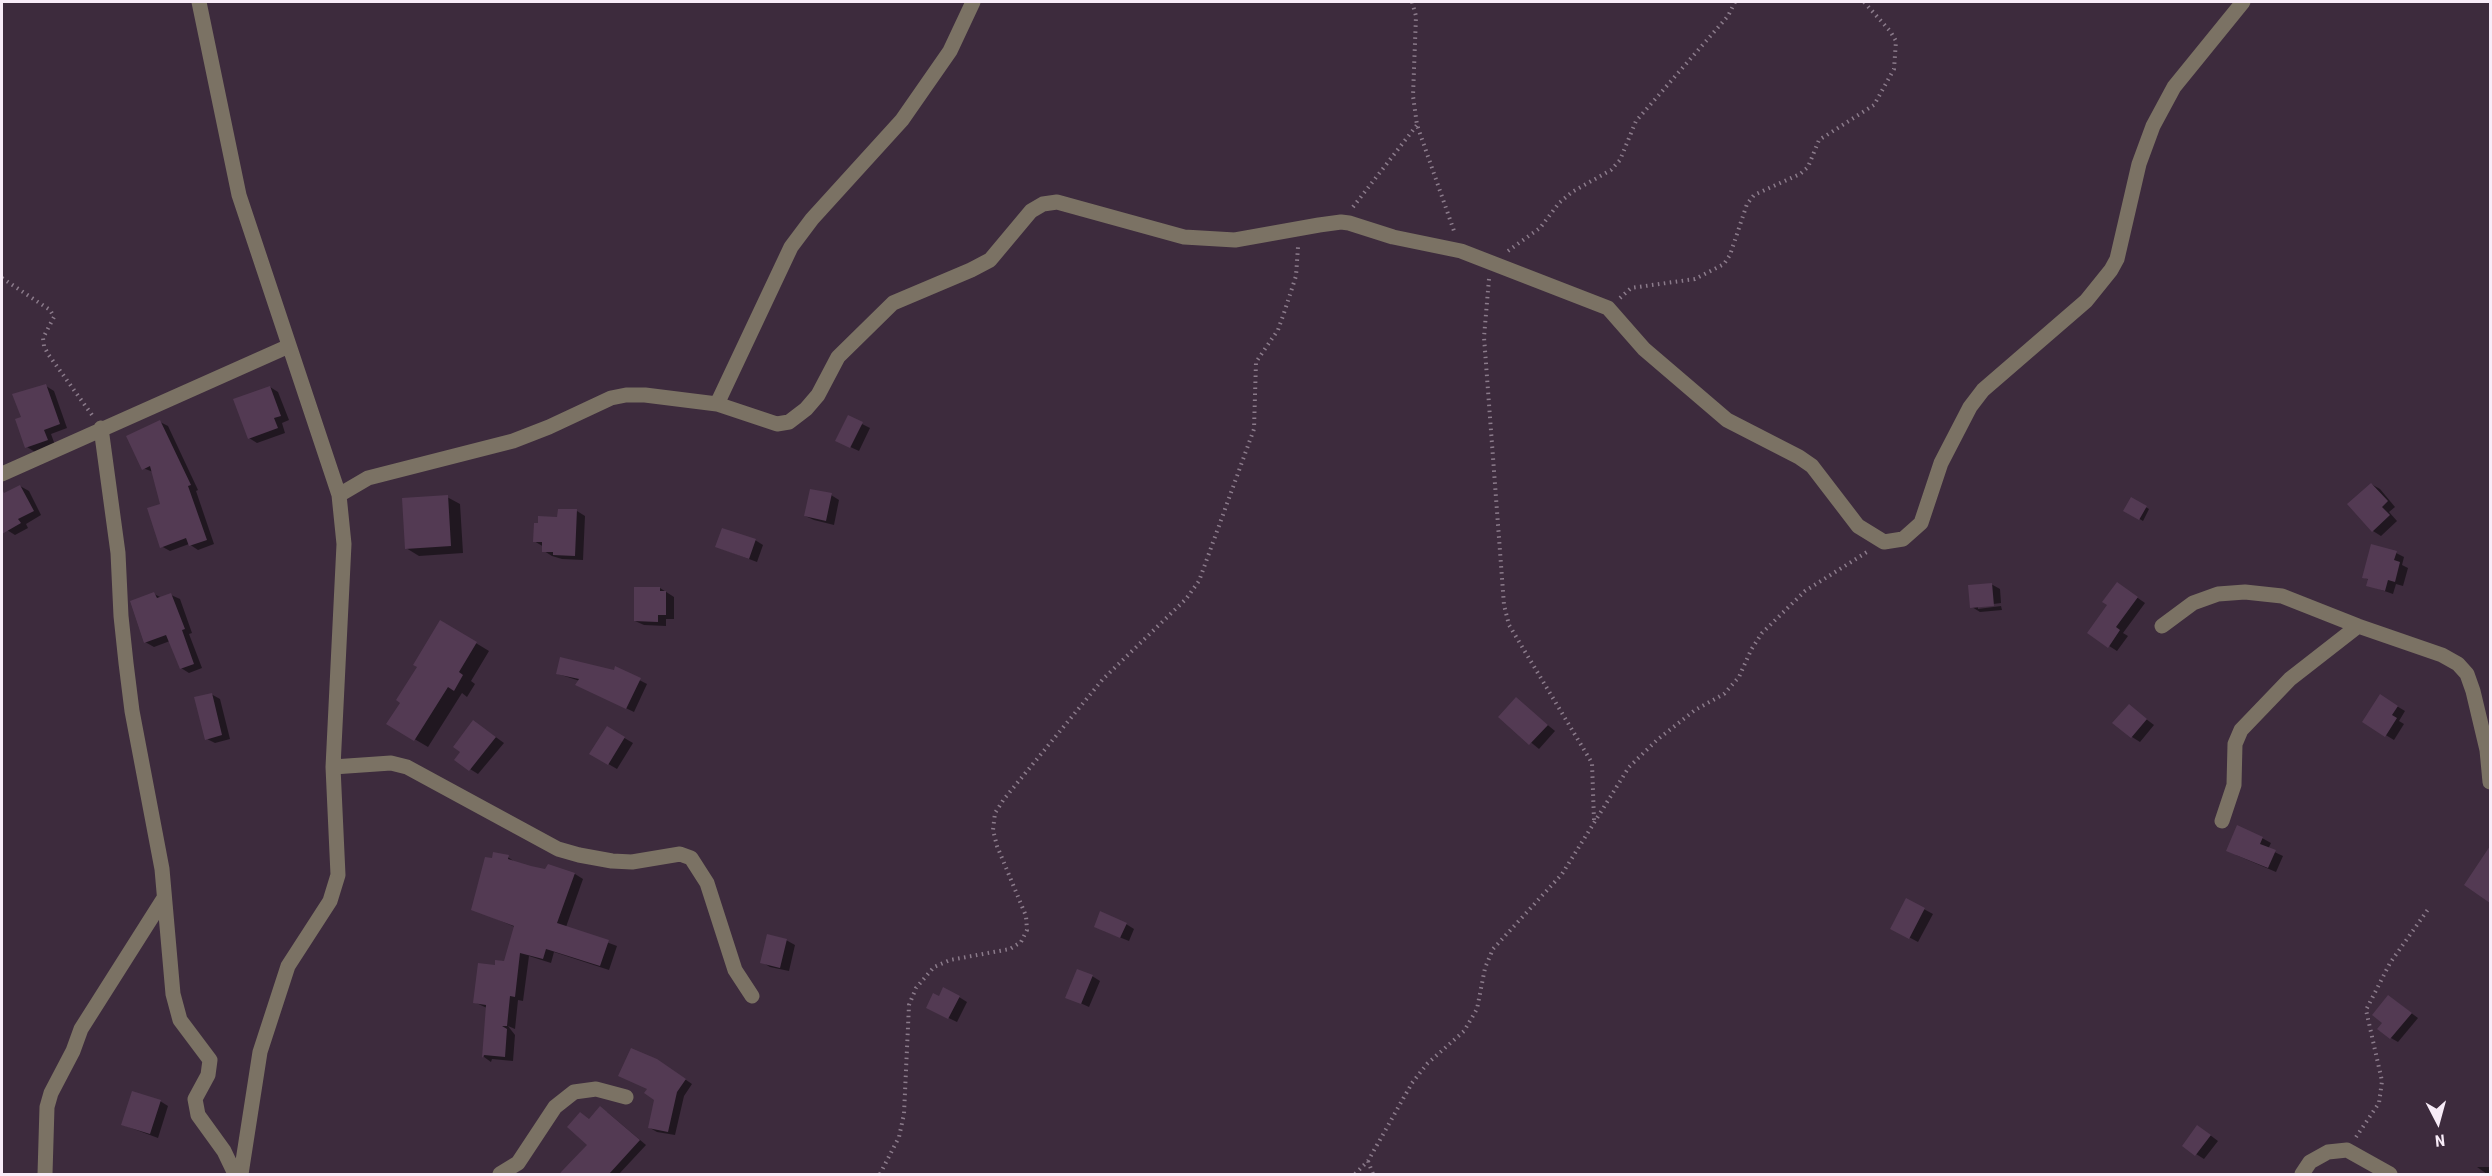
<!DOCTYPE html>
<style>
body{margin:0}
#map{position:relative;width:2492px;height:1176px;overflow:hidden;background:#3d2b3d;font-family:"Roboto Condensed",sans-serif}
canvas{display:block}
.frame{position:absolute;inset:0;border:3px solid #f8ecf8;pointer-events:none}
.north{position:absolute;left:2408px;top:1092px;width:60px;height:60px;-webkit-text-stroke:4px #3d2b3d;paint-order:stroke;rotate:174deg;font-size:16px;font-weight:700;line-height:24px;text-align:center;color:#f8ecf8}
.north::after{content:'';display:block;margin:auto;width:21px;height:27px;background:#f8ecf8;clip-path:polygon(50% 0,100% 100%,50% 72%,0 100%)}
</style>
<div id="map">
<canvas width="2492" height="1176"></canvas>
<div class="frame"></div>
<div class="north">N</div>
</div>
<script>
const ctx = document.querySelector('canvas').getContext('2d');
ctx.lineJoin = 'round';
function fill(path, color) { ctx.fillStyle = color; ctx.fill(path, 'evenodd'); }
const toPath = rows => new Path2D(rows.map(r => 'M' + r).join(''));
function trace(path, color, width, dash) { ctx.strokeStyle = color; ctx.lineWidth = width; ctx.lineCap = dash ? 'butt' : 'round'; ctx.setLineDash(dash || []); ctx.stroke(path); }
fill(toPath([
 [46,386,54,391,67,428,51,434,55,445,35,452,27,447,23,418,14,394],
 [270,387,278,392,289,420,282,423,285,433,257,443,249,438],
 [160,422,168,426,198,490,196,491,214,544,198,550,189,544,170,551,161,546,162,505,153,472,143,468],
 [862,424,870,428,859,451,846,445],
 [2371,484,2380,489,2395,507,2389,512,2397,521,2381,536,2373,531],
 [20,486,29,491,41,515,26,524,28,528,15,535,7,530,2,520,2,496],
 [831,495,839,500,834,525,814,520,805,516],
 [447,497,460,504,463,553,419,556,406,548],
 [2132,499,2149,509,2143,521,2125,510],
 [577,511,585,516,583,560,562,559,552,556,544,551,544,547,534,541,559,518],
 [755,540,763,545,757,562,717,547],
 [2396,553,2404,557,2402,565,2408,568,2403,586,2396,584,2393,594,2367,585,2369,580,2363,577],
 [1991,584,2000,589,2001,603,1978,606,1978,609,2001,606,2002,610,1980,612,1972,607],
 [660,588,674,597,674,619,666,619,666,626,644,625,635,621],
 [2125,589,2145,603,2123,633,2128,636,2117,651,2089,633],
 [154,594,162,598,171,595,180,599,192,633,189,634,202,668,189,673,181,668,170,641,154,647,145,642],
 [441,622,489,651,471,681,475,684,467,697,462,693,428,747,389,724,402,702],
 [616,668,647,684,634,712,584,688,580,681,558,674,615,672],
 [211,694,220,699,230,739,215,743,207,739],
 [2380,696,2405,711,2399,721,2404,724,2394,740,2364,722],
 [1516,699,1555,731,1539,749,1500,717],
 [2129,706,2154,725,2140,742,2132,737],
 [607,728,633,743,617,769,591,754],
 [486,730,504,743,478,774,470,769],
 [2262,838,2271,843,2268,849,2283,856,2276,872,2236,855],
 [508,857,516,863,530,868,575,874,583,879,566,927,617,946,609,970,554,952,551,963,529,956,523,1001,518,1000,515,1029,508,1026,515,1035,513,1061,492,1059,491,1062,484,1057,487,1008,474,1002,496,966,505,963,515,927,473,909],
 [2483,860,2490,865,2490,901,2466,885],
 [1907,900,1933,914,1918,942,1892,928],
 [1126,924,1134,929,1129,941,1104,931],
 [786,940,795,945,789,971,770,967,762,962],
 [1092,976,1100,981,1089,1007,1067,997],
 [959,997,967,1002,957,1022,936,1012,939,998],
 [2395,1001,2418,1018,2398,1042,2391,1038,2384,1023],
 [664,1065,692,1084,684,1096,675,1135,657,1132,650,1128,656,1100,649,1089],
 [160,1101,168,1106,158,1138,123,1125],
 [607,1112,646,1145,619,1174,559,1174,590,1145,581,1114,590,1120],
 [2206,1132,2218,1141,2204,1159,2196,1154],
 [2477,1167,2490,1167,2490,1174,2487,1174]
]), '#0007');
fill(toPath([
 [46,384,60,424,44,430,48,440,25,448,15,419,21,417,12,394],
 [270,386,281,416,274,418,278,428,248,439,233,399],
 [848,415,863,422,850,448,835,441],
 [160,420,191,485,188,486,207,540,189,546,186,538,160,548,147,508,160,504,150,466,142,470,126,436],
 [2371,483,2388,501,2382,507,2390,515,2372,532,2347,504],
 [20,485,34,511,18,519,21,523,2,534,2,489,4,493],
 [810,489,832,493,826,521,804,516],
 [448,495,451,546,405,549,402,498],
 [2131,497,2147,506,2139,520,2123,511],
 [558,509,577,509,575,556,553,555,553,552,542,552,542,542,533,542,534,523,538,523,538,516,557,517],
 [722,528,756,539,749,559,715,547],
 [2371,544,2397,551,2394,560,2400,562,2395,582,2388,580,2385,591,2366,586,2368,579,2362,578],
 [2117,582,2138,597,2116,627,2120,630,2108,648,2087,633,2107,605,2102,602],
 [1992,583,1994,606,1970,608,1968,585],
 [634,587,660,587,660,591,666,591,666,615,658,615,658,622,634,621],
 [154,592,157,598,171,593,185,629,182,630,194,664,180,669,166,635,144,643,130,601],
 [440,620,477,642,459,672,463,675,454,691,448,687,414,741,386,724,400,703,396,700,417,667,413,665],
 [560,657,614,670,615,666,641,678,626,709,575,685,579,679,556,674],
 [212,693,222,735,205,740,194,697],
 [2380,694,2398,706,2392,715,2397,718,2385,737,2362,722],
 [1516,697,1548,725,1529,745,1498,717],
 [2129,704,2147,719,2131,738,2112,723],
 [473,720,496,737,469,771,454,760,460,752,453,747],
 [607,726,625,737,608,765,589,754],
 [2237,825,2263,837,2260,844,2276,850,2268,868,2226,851],
 [2490,846,2490,903,2464,885],
 [493,852,509,855,508,859,531,866,545,869,548,864,575,873,557,923,609,940,600,966,546,949,543,959,520,953,515,997,510,996,507,1026,502,1026,507,1029,505,1057,484,1055,482,1058,486,1005,473,1003,478,963,495,965,495,960,504,961,514,926,471,910,485,857,492,858],
 [1906,898,1925,908,1909,939,1890,929],
 [1100,911,1127,923,1120,938,1094,927],
 [767,934,787,939,780,968,760,963],
 [1077,969,1093,975,1081,1004,1065,998],
 [943,987,960,996,948,1019,926,1008,933,993,939,996],
 [2388,995,2412,1013,2390,1039,2377,1029,2382,1023,2372,1015],
 [631,1048,657,1059,686,1079,677,1092,668,1132,648,1128,654,1100,644,1093,647,1089,618,1076],
 [132,1091,161,1100,150,1134,121,1125],
 [600,1106,640,1140,609,1174,559,1174,587,1145,567,1127,580,1112,589,1119],
 [2197,1125,2211,1135,2195,1156,2182,1146]
]), '#533a53');
trace(toPath([
 [1412,2,1416,16,1413,96,1417,125,1454,231],
 [1353,207,1417,125],
 [1508,251,1540,228,1559,203,1572,192,1611,170,1620,160,1636,121,1728,16,1735,2],
 [2,278,50,310,54,317,43,338,44,346,48,354,92,415],
 [1489,279,1484,337,1504,605,1509,625,1592,763,1594,820],
 [1620,298,1631,288,1695,279,1724,264,1730,255,1747,204,1754,195,1800,174,1808,167,1819,140,1874,105,1894,69,1896,41,1890,31,1864,2],
 [2356,1137,2379,1103,2382,1081,2366,1010,2390,963,2429,908],
 [1368,1161,1373,1174],
 [880,1174,899,1137,904,1114,909,1005,916,988,934,967,950,960,1010,949,1021,942,1027,930,1026,916,997,846,993,830,995,813,1004,799,1103,679,1186,599,1199,581,1254,429,1256,362,1278,330,1284,313,1296,276,1298,247],
 [1355,1174,1368,1161,1412,1083,1427,1064,1464,1031,1477,1009,1485,968,1493,949,1562,874,1629,767,1657,740,1695,710,1724,694,1739,677,1751,650,1762,633,1805,591,1867,552]
]), '#8b7b8b', 4, [1.5, 4.5]);
trace(toPath([
 [199,2,239,195,339,495,344,544,333,767,338,875,330,901,288,966,260,1052,241,1174],
 [717,404,791,247,812,219,902,120,950,51,973,2],
 [101,428,118,553,121,616,126,663,132,711,162,869,173,994,180,1020,210,1060,208,1075,195,1099,198,1115,224,1151,235,1174],
 [2,474,289,346],
 [339,495,368,478,513,441,549,427,611,398,626,395,645,395,717,404,777,424,789,422,806,409,818,395,838,357,893,303,971,270,990,260,1031,211,1043,204,1057,202,1184,237,1235,240,1319,225,1341,222,1349,223,1393,237,1461,251,1608,308,1644,349,1727,420,1799,457,1812,466,1858,526,1884,542,1903,539,1921,523,1941,463,1970,407,1983,390,2086,301,2111,270,2117,259,2139,164,2153,126,2174,87,2243,2],
 [2162,626,2193,603,2218,594,2245,592,2282,596,2358,626,2442,655,2458,664,2467,674,2473,691,2487,750,2490,782],
 [333,767,391,763,407,767,558,849,579,855,612,861,632,862,680,854,691,858,707,883,735,970,752,996],
 [2222,821,2234,785,2235,744,2241,730,2290,679,2358,626],
 [45,1174,47,1107,51,1093,73,1051,81,1029,164,898],
 [500,1174,518,1163,555,1107,574,1092,596,1089,626,1097],
 [2302,1174,2310,1162,2328,1152,2347,1150,2390,1174]
]), '#7b7264', 15);
</script>
